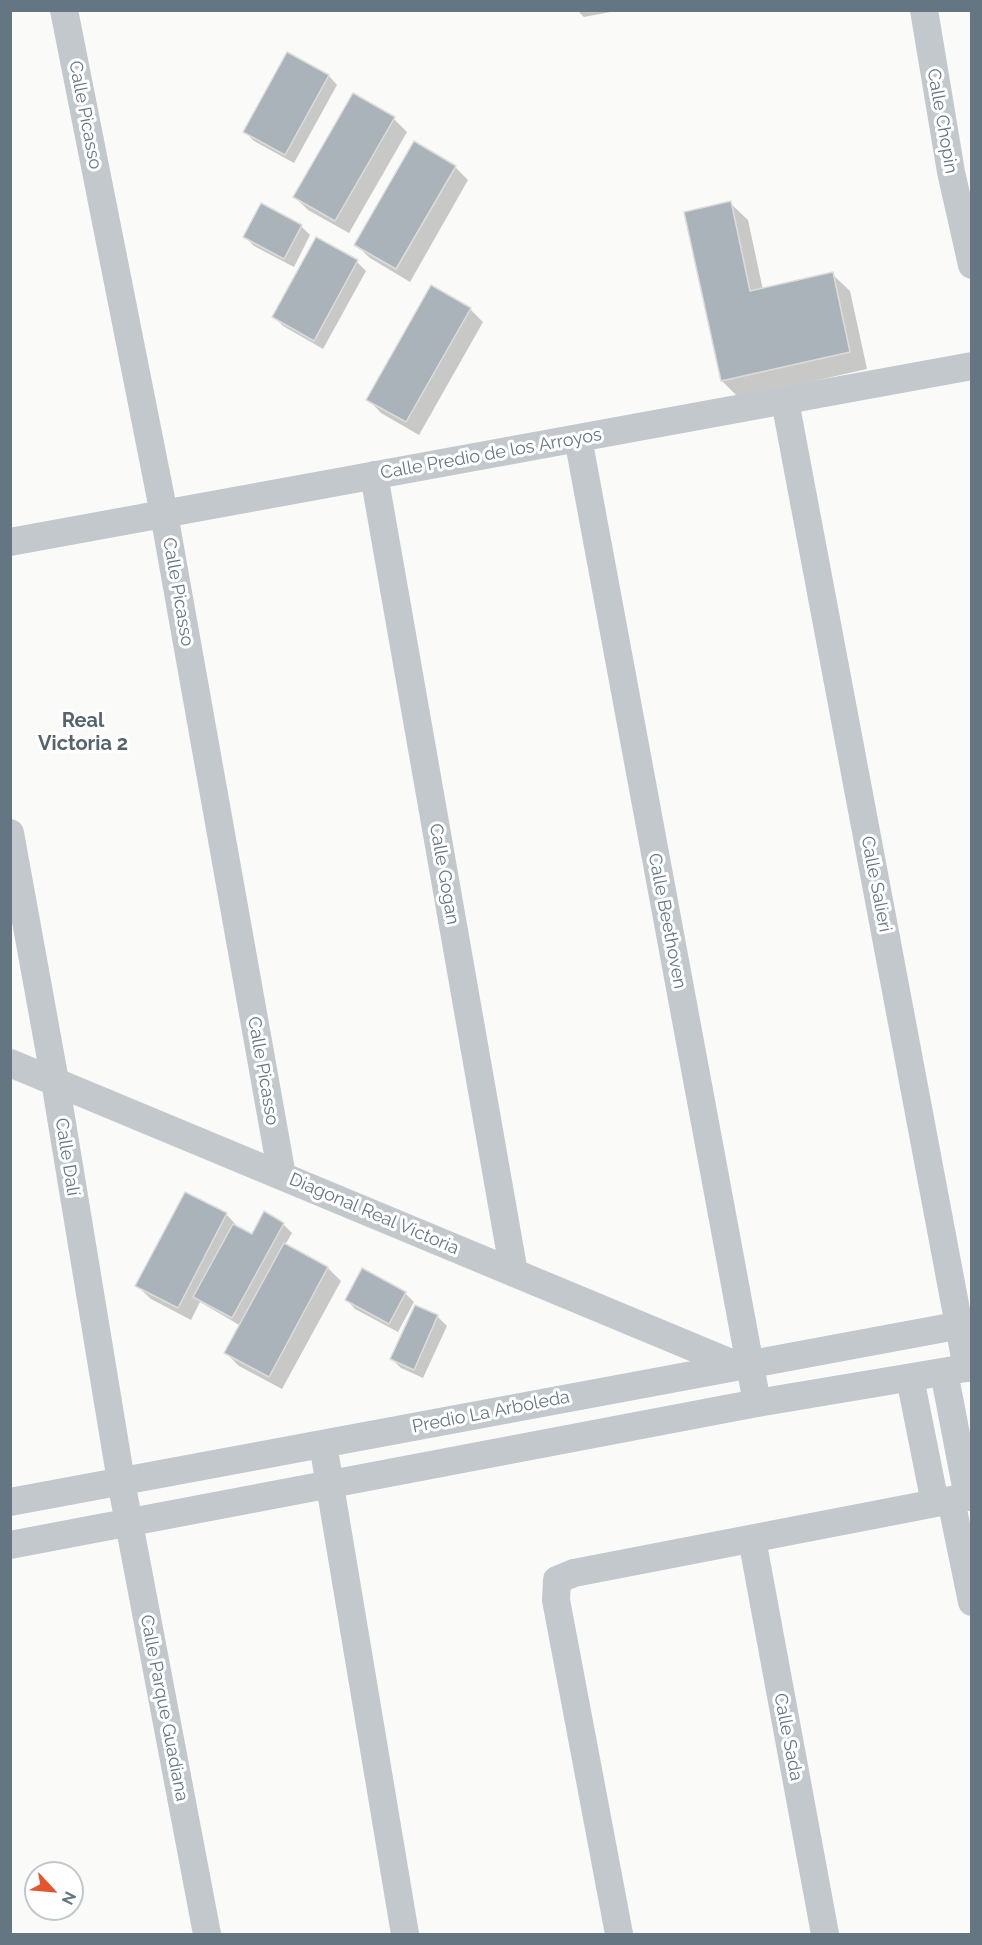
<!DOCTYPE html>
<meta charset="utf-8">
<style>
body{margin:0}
#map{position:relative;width:982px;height:1945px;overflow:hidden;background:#fafaf8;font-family:Raleway,sans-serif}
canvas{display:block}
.frame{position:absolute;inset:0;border:12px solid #657683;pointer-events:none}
.north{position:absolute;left:24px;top:1861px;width:60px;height:60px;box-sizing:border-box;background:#fff;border:2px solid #c1c8cd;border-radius:50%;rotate:116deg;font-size:16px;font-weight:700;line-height:24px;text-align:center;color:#657683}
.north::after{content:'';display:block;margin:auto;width:21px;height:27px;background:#e4572e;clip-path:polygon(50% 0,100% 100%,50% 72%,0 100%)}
</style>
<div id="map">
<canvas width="982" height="1945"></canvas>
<div class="frame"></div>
<div class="north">N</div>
</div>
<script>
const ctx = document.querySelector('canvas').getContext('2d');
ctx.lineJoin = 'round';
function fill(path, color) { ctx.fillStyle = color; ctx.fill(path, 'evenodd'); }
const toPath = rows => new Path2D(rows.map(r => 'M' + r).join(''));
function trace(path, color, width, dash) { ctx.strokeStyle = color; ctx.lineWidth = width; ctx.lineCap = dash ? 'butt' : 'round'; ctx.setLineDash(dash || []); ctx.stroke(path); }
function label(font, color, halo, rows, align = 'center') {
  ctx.font = font + ' Raleway,sans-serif'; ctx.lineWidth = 6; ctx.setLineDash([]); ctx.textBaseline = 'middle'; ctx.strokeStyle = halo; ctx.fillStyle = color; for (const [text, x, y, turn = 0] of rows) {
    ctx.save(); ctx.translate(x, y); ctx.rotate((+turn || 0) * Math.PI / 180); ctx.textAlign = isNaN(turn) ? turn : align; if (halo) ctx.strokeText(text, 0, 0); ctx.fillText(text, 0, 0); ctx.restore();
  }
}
fill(toPath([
 [577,10,621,10,584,17],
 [288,54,329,76,337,85,294,163,254,141,245,132],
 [394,119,407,132,349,233,308,210,295,197],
 [455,167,468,180,410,282,370,258,356,245],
 [730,203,748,220,763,290,832,274,850,291,867,369,739,398,722,381],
 [301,226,310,235,294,267,254,246,245,237],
 [317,239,357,262,366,271,323,349,283,326,274,317],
 [470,309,483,322,419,435,381,413,368,399],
 [226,1214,239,1228,253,1236,283,1224,292,1233,285,1245,328,1268,341,1281,282,1389,239,1366,226,1353,241,1326,200,1302,191,1320,151,1299,137,1286],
 [405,1293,414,1302,398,1332,355,1309,347,1300],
 [415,1307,438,1317,447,1326,423,1378,401,1368,392,1359]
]), '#0003');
const building = toPath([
 [287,52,329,75,285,155,243,132,287,52],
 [353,93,395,117,335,221,293,197,353,93],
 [414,141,456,166,396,269,354,245,414,141],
 [731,201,750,291,833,272,850,352,721,381,684,212,731,201],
 [261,203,302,225,284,259,243,237,261,203],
 [316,237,358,260,314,341,272,317,316,237],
 [431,285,471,308,406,422,366,400,431,285],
 [185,1192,227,1213,178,1308,135,1286,185,1192],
 [264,1211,284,1223,232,1318,193,1297,233,1224,252,1234,264,1211],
 [284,1243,328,1267,269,1377,224,1353,284,1243],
 [362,1268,406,1292,389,1324,345,1300,362,1268],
 [415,1305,438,1315,414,1370,390,1359,415,1305]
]);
fill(building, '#aab3b9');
trace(building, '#dcdcda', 1.5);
trace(toPath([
 [64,10,164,514,282,1176],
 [924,10,951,172,972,265],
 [785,401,967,1368],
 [578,438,757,1403],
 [374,475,514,1273],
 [10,542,972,366],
 [10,833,55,1081,121,1481,207,1934],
 [10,1063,738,1366],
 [944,1372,968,1497],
 [910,1378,935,1503],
 [323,1444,405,1934],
 [951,1500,972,1602],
 [10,1502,972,1323],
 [752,1539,825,1934],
 [10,1545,757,1403,972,1367],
 [619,1934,556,1600,557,1580,574,1573,972,1496]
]), '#c3c8cc', 28);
label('18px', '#657683', '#fff', [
 ["Calle Picasso",85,115,79],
 ["Calle Chopin",942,121,80],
 ["Calle Predio de los Arroyos",491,454,-10],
 ["Calle Picasso",178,592,80],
 ["Calle Gogan",444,874,80],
 ["Calle Salieri",876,884,79],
 ["Calle Beethoven",667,921,79],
 ["Calle Picasso",263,1071,80],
 ["Calle Dalí",67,1157,81],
 ["Diagonal Real Victoria",374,1214,23],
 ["Predio La Arboleda",491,1412,-11],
 ["Calle Parque Guadiana",164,1708,79],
 ["Calle Sada",788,1737,79]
]);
label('bold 20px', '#57646e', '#fff', [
 ["Real",83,721],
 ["Victoria 2",83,744]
]);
</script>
